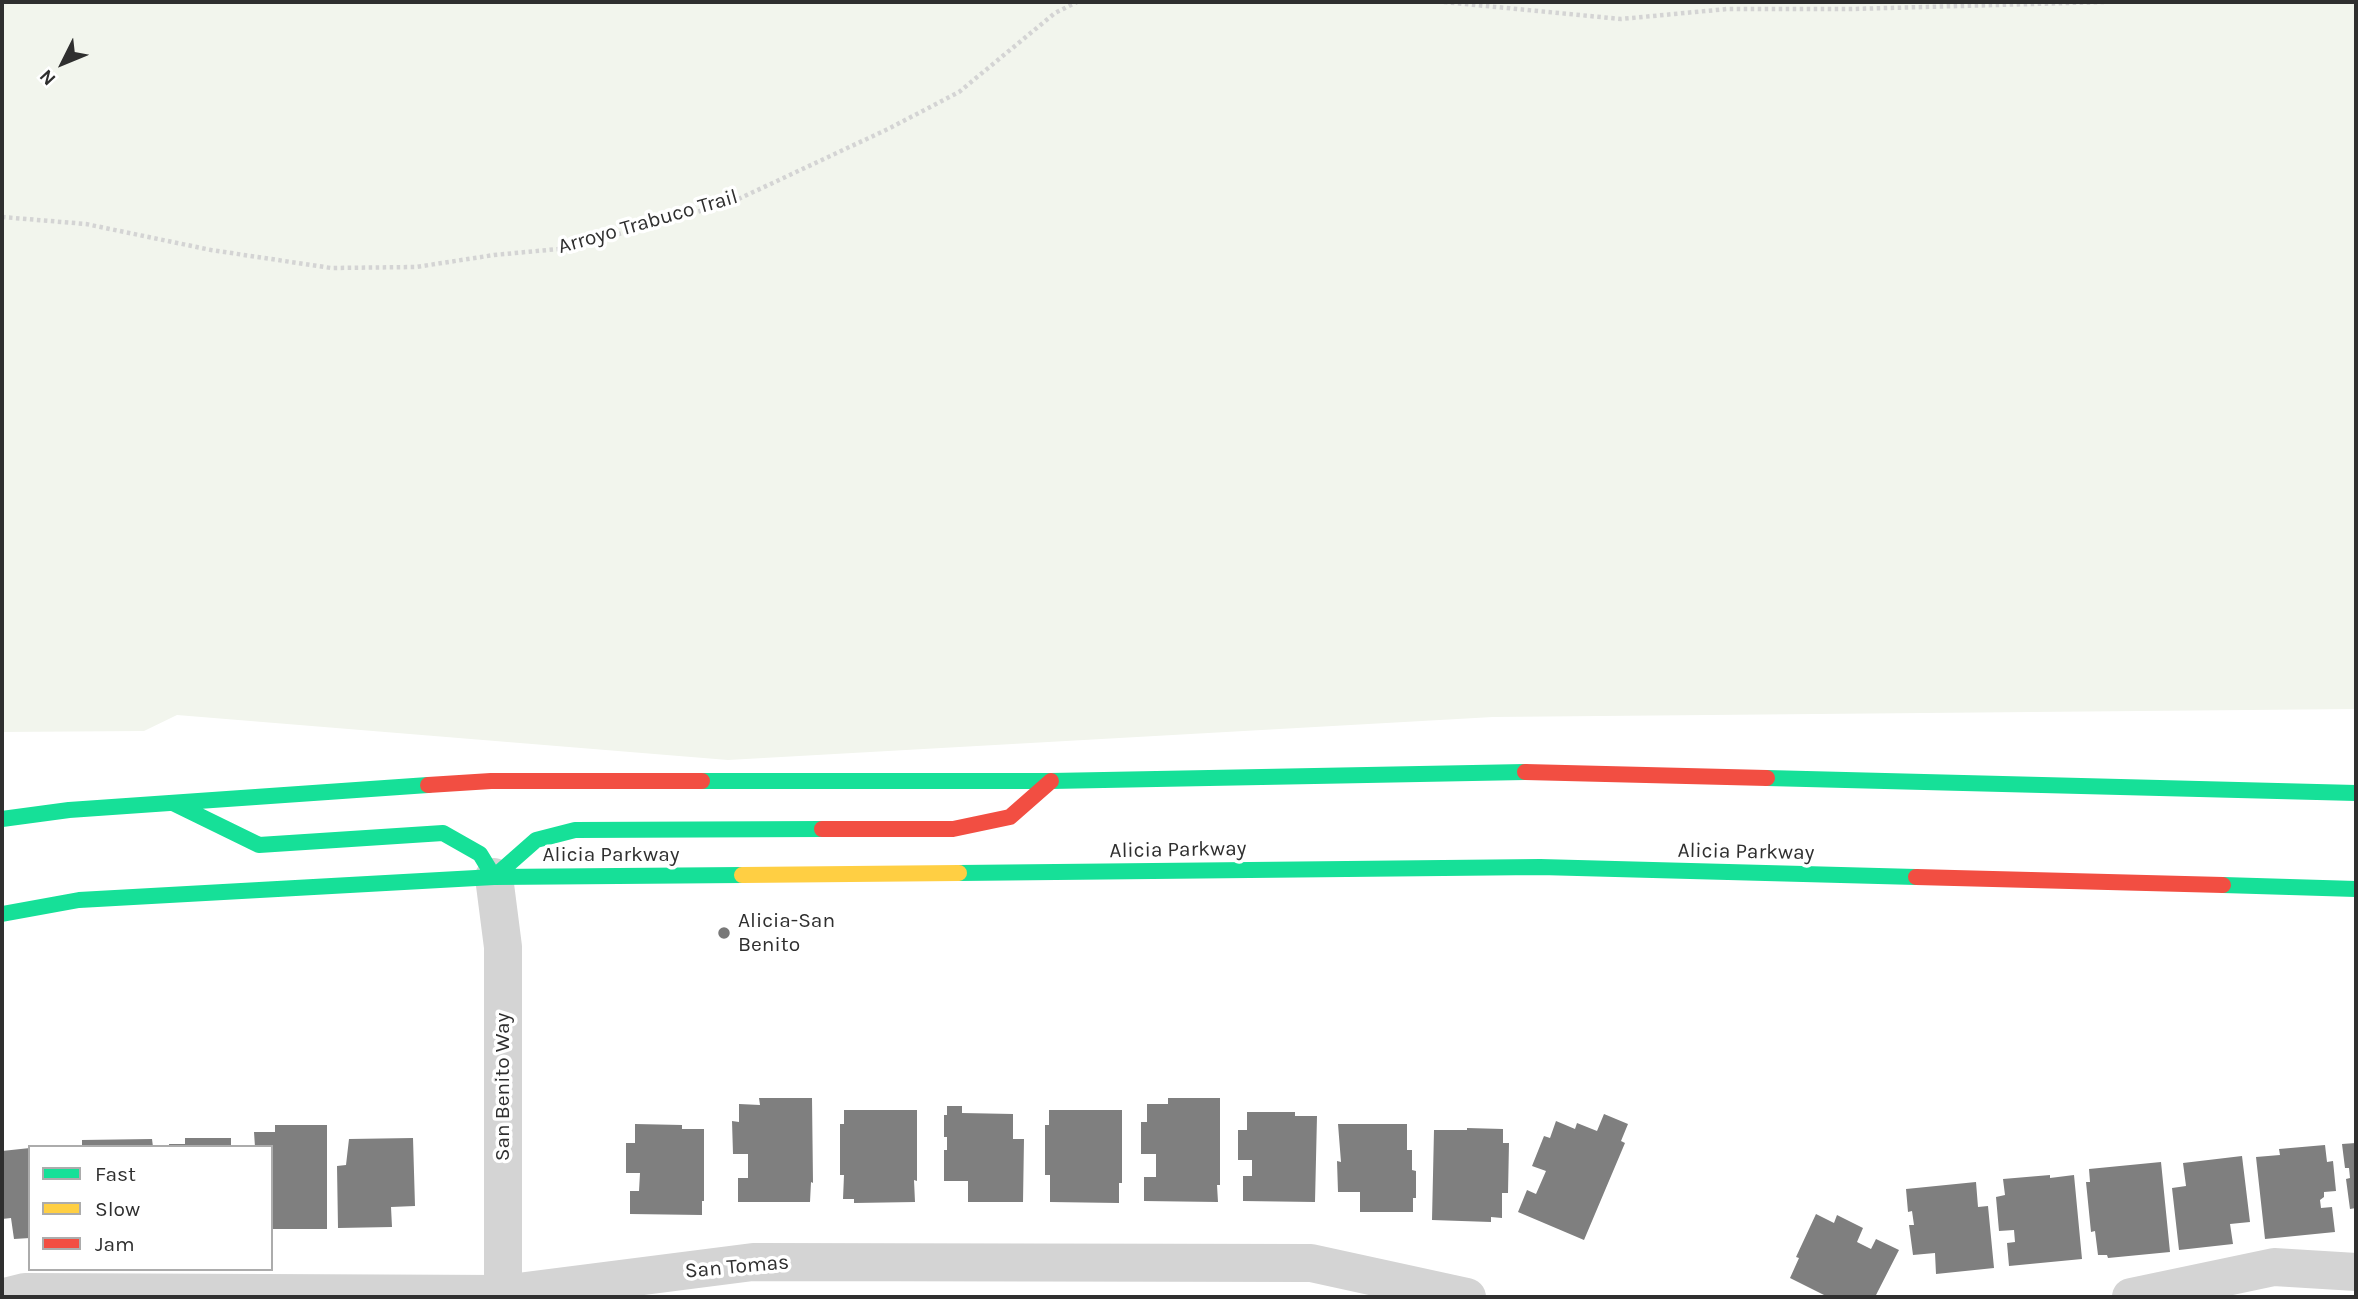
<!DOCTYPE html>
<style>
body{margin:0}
#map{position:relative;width:2358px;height:1299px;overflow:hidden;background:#fff;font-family:Karla,sans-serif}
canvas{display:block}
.frame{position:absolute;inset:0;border:4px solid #2f2f2f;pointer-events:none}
.legend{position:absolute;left:28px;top:1145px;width:245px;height:126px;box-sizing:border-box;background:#fff;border:2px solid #acacac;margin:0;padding:9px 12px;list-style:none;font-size:21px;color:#2f2f2f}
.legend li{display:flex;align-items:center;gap:14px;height:35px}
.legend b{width:35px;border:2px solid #acacac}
.north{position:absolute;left:28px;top:28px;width:70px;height:70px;-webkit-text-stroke:5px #fff;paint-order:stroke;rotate:227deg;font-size:19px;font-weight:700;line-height:28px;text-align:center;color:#2f2f2f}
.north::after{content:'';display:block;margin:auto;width:24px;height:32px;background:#2f2f2f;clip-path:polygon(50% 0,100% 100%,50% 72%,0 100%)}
</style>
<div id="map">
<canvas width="2358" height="1299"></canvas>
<div class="frame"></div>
<ul class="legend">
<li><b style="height:9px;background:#16e098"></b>Fast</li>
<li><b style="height:9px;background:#ffcf43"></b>Slow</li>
<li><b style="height:9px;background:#f24e42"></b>Jam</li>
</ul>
<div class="north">N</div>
</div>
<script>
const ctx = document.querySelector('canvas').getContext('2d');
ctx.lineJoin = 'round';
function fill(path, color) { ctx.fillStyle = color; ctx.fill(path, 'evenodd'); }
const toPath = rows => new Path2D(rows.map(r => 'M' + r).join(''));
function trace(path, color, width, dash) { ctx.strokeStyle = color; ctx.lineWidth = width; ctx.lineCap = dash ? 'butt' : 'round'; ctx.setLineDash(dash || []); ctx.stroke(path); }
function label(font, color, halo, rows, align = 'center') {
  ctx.font = font + ' Karla,sans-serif'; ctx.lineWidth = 7; ctx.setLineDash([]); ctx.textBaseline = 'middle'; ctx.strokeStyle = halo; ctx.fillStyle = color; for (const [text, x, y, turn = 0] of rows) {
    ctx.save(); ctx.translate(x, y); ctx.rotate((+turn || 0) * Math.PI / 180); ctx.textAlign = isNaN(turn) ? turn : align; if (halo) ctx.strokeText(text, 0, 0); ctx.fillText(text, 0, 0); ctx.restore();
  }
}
fill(toPath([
 [2,2,2356,2,2356,709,1493,717,728,760,177,715,144,731,2,732]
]), '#f2f5ed');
fill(toPath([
 [759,1098,812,1098,813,1183,811,1182,810,1202,738,1202,738,1178,748,1178,748,1154,733,1154,732,1121,739,1122,739,1104,760,1105],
 [1168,1098,1220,1098,1220,1185,1217,1185,1218,1202,1144,1201,1144,1177,1156,1177,1156,1154,1141,1154,1141,1122,1147,1122,1147,1104,1168,1104],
 [947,1106,962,1106,962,1113,1013,1114,1013,1139,1024,1139,1023,1202,968,1202,968,1181,944,1181,944,1150,947,1150,947,1137,944,1137,944,1115,947,1115],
 [844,1110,917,1110,917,1181,914,1180,915,1202,854,1203,854,1199,843,1199,844,1175,840,1175,840,1124,844,1124],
 [1049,1110,1122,1110,1122,1183,1119,1183,1119,1203,1050,1202,1050,1175,1045,1175,1045,1125,1049,1125],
 [1247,1112,1295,1112,1295,1116,1317,1116,1315,1202,1243,1201,1243,1176,1252,1176,1252,1160,1238,1160,1238,1130,1247,1130],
 [1604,1114,1628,1124,1621,1141,1625,1143,1584,1240,1518,1212,1527,1190,1536,1194,1546,1171,1532,1166,1544,1136,1550,1138,1556,1121,1575,1129,1577,1123,1597,1131],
 [635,1124,682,1125,682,1129,704,1129,704,1201,702,1201,702,1215,630,1214,630,1191,639,1191,640,1173,626,1173,626,1143,635,1143],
 [1338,1124,1407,1124,1407,1150,1412,1150,1412,1170,1416,1171,1416,1198,1413,1198,1413,1212,1360,1212,1360,1192,1338,1192,1337,1161,1341,1162],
 [275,1125,327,1125,327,1229,271,1229,271,1147,255,1147,254,1132,275,1132],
 [1467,1128,1503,1129,1503,1143,1509,1143,1508,1193,1502,1193,1502,1218,1491,1217,1491,1222,1432,1220,1434,1130,1467,1130],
 [185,1138,231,1138,231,1147,169,1147,169,1144,185,1144],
 [413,1138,415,1206,391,1207,392,1227,338,1228,337,1166,346,1165,349,1139],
 [152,1139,153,1147,82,1147,82,1140],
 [2356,1143,2356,1208,2350,1209,2346,1179,2350,1178,2349,1168,2345,1168,2342,1144],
 [2325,1145,2327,1162,2333,1161,2336,1191,2324,1192,2324,1197,2320,1200,2321,1208,2332,1207,2335,1232,2265,1239,2256,1157,2280,1155,2279,1149],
 [30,1148,30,1238,14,1239,11,1218,2,1219,2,1151],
 [2242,1156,2250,1222,2230,1224,2233,1244,2179,1250,2172,1188,2186,1186,2183,1163],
 [2161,1162,2170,1252,2108,1258,2107,1255,2098,1255,2095,1231,2091,1232,2086,1182,2090,1182,2089,1169],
 [2050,1175,2050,1178,2074,1175,2082,1259,2009,1266,2007,1243,2015,1242,2014,1230,1999,1231,1996,1197,2005,1195,2003,1179],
 [1976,1182,1978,1207,1988,1206,1994,1268,1936,1274,1935,1253,1913,1255,1909,1225,1914,1225,1912,1211,1908,1212,1906,1189],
 [1816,1214,1834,1223,1837,1215,1863,1228,1857,1242,1871,1249,1876,1239,1899,1250,1875,1297,1828,1297,1790,1278,1799,1258,1796,1257]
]), '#7f7f7f');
trace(toPath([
 [1444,2,1621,19,1727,9,1852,9,2104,2],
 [2,217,86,224,211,250,331,268,416,267,494,255,569,248,732,202,888,129,959,92,1055,13,1077,2]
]), '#d4d4d4', 4.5, [3.5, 3.5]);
trace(toPath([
 [494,877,503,947,503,1297],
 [5,1297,25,1292,502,1294,753,1262,1311,1263,1467,1297],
 [2131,1297,2274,1267,2356,1272]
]), '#d4d4d4', 38);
trace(toPath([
 [1767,778,2356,793],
 [702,781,1051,781,1525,772],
 [173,803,259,845,443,833,480,854,494,877,536,840,575,830,822,829],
 [2,819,69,810,428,785],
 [959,873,1540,867,1916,877],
 [2223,885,2356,889],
 [2,914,79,900,494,877,742,875]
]), '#16e098', 16);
trace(toPath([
 [742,875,959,873]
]), '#ffcf43', 16);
trace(toPath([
 [1525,772,1767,778],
 [428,785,491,781,702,781],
 [822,829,953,829,1010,817,1051,781],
 [1916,877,2223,885]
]), '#f24e42', 16);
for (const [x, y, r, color] of [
 [724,933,7,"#787878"]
]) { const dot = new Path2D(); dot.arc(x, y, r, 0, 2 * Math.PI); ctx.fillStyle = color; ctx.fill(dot); trace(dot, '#fff', 2.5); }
label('21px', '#2f2f2f', '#fff', [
 ["Arroyo Trabuco Trail",648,222,-16],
 ["Alicia Parkway",1178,850,-1],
 ["Alicia Parkway",1746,852,1],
 ["Alicia Parkway",611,855],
 ["San Benito Way",503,1087,-90],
 ["San Tomas",737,1267,-5]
]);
label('21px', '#2f2f2f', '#fff', [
 ["Alicia-San",738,921],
 ["Benito",738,945]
], 'left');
</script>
